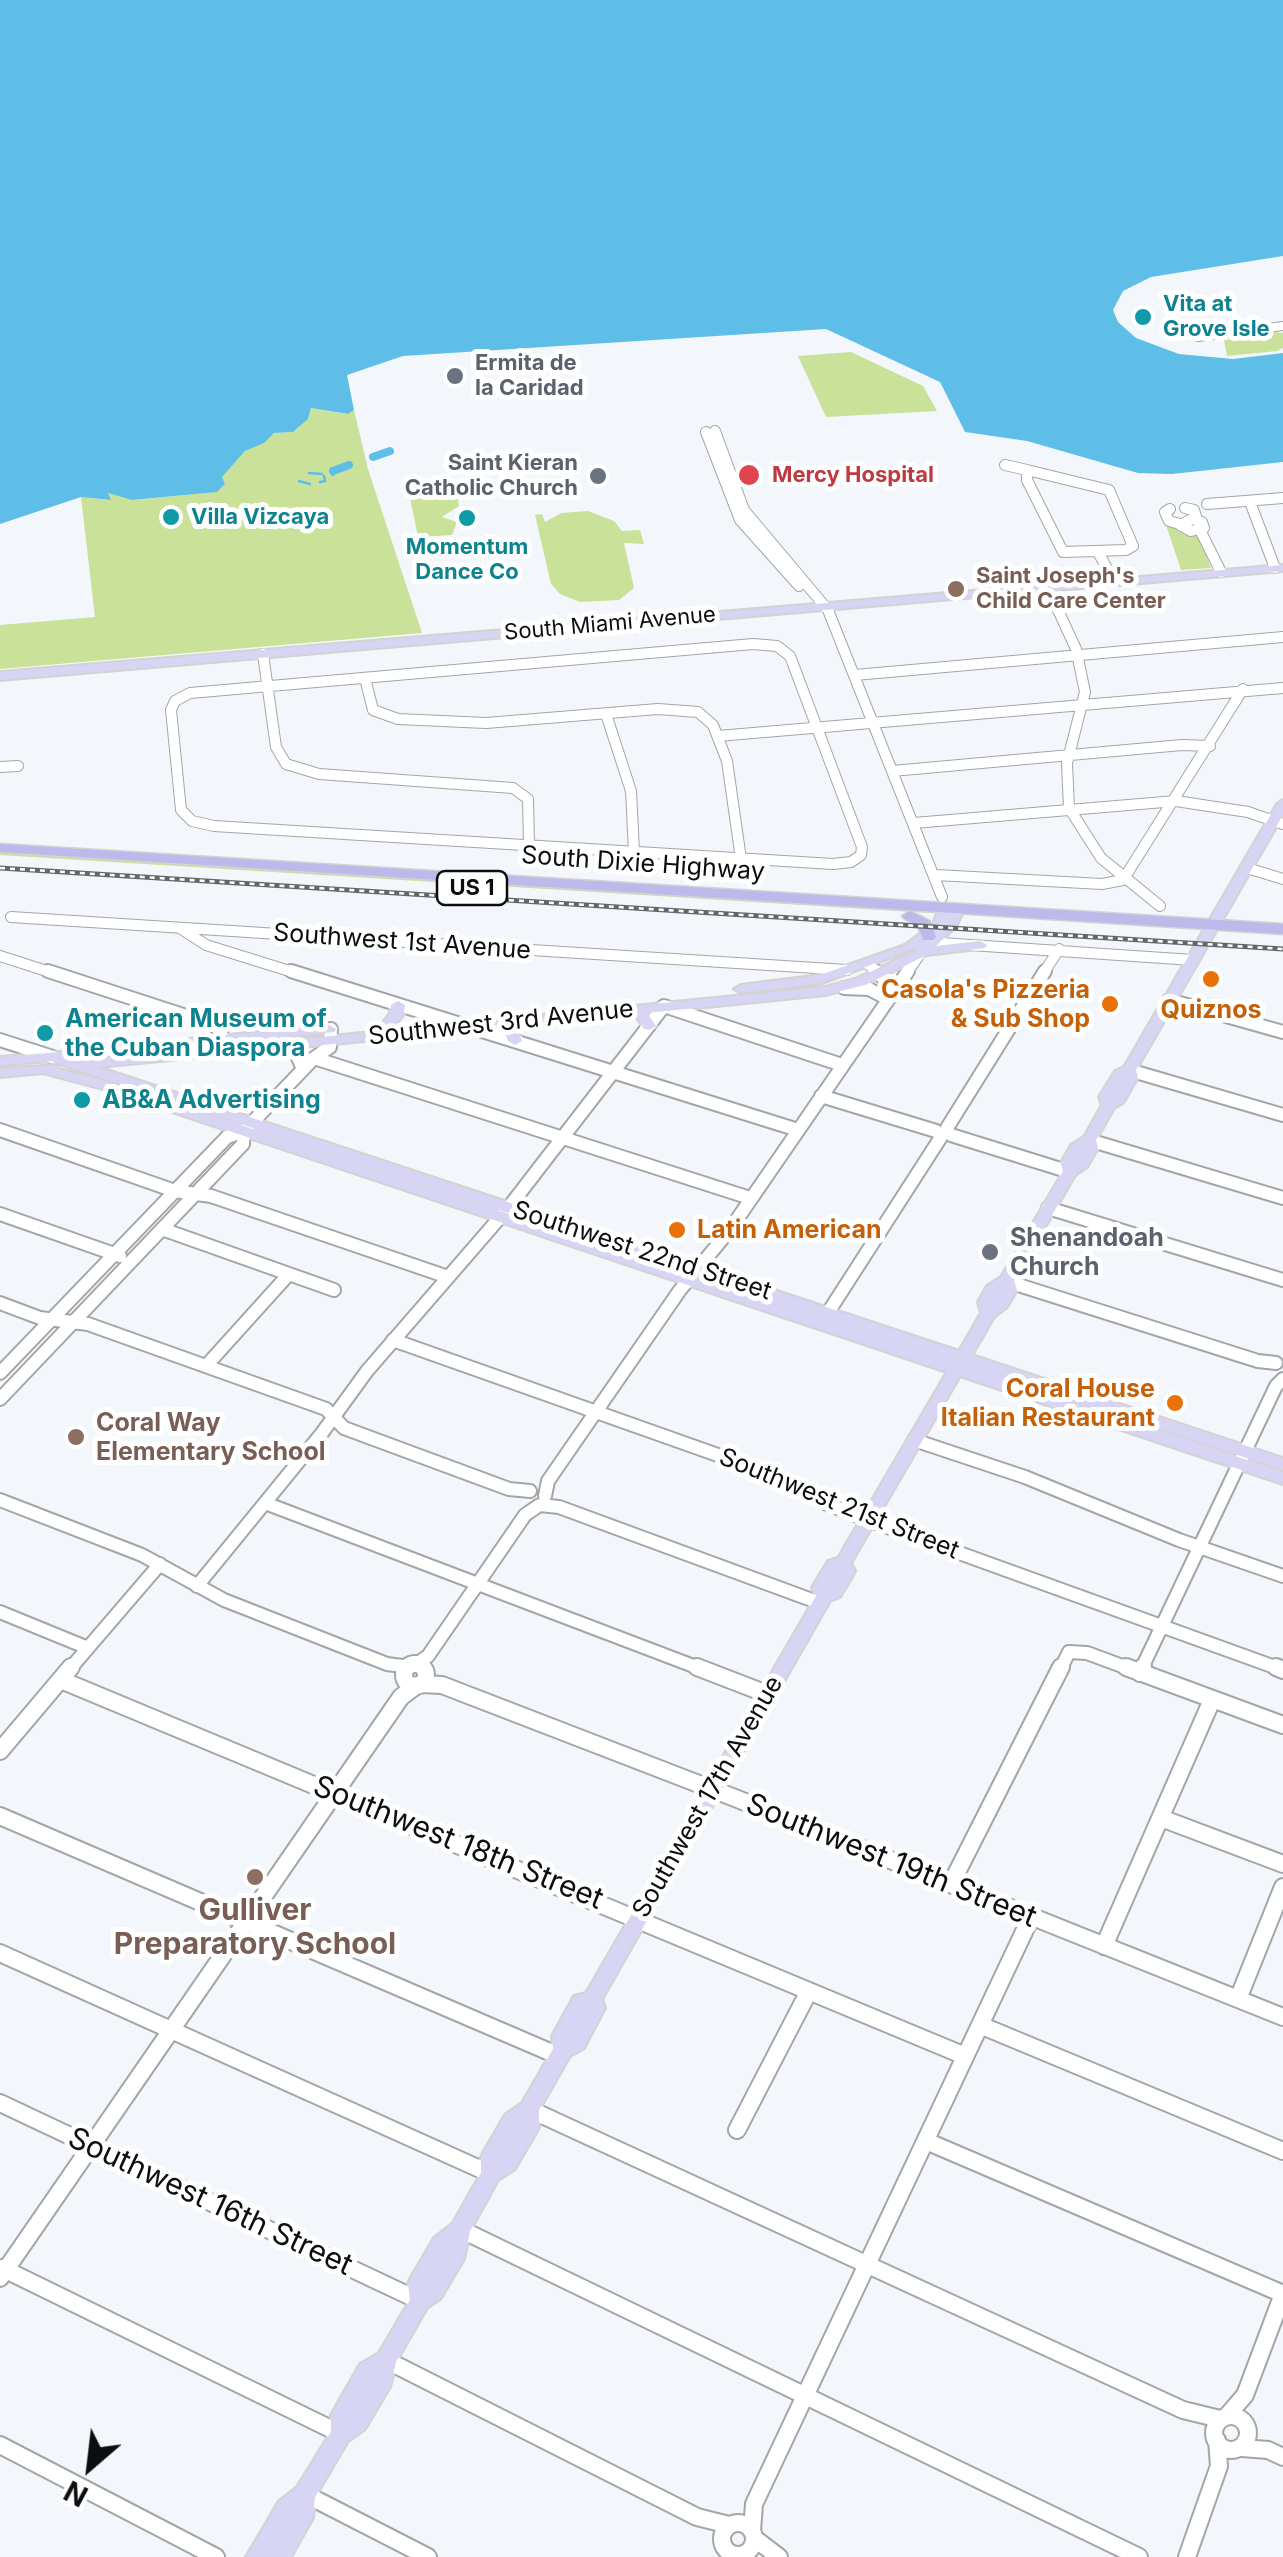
<!DOCTYPE html>
<style>
body{margin:0}
#map{position:relative;width:1283px;height:2557px;overflow:hidden;background:#f3f7fb;font-family:Inter,sans-serif}
canvas{display:block}
.north{position:absolute;left:40px;top:2417px;width:100px;height:100px;-webkit-text-stroke:8px #fff;paint-order:stroke;rotate:208deg;font-size:28px;font-weight:700;line-height:40px;text-align:center;color:#0b0d0e}
.north::after{content:'';display:block;margin:auto;width:35px;height:45px;background:#0b0d0e;clip-path:polygon(50% 0,100% 100%,50% 72%,0 100%)}
</style>
<div id="map">
<canvas width="1283" height="2557"></canvas>
<div class="north">N</div>
</div>
<script>
const ctx = document.querySelector('canvas').getContext('2d');
ctx.lineJoin = 'round';
function fill(path, color) { ctx.fillStyle = color; ctx.fill(path, 'evenodd'); }
const toPath = rows => new Path2D(rows.map(r => 'M' + r).join(''));
function trace(path, color, width, dash) { ctx.strokeStyle = color; ctx.lineWidth = width; ctx.lineCap = dash ? 'butt' : 'round'; ctx.setLineDash(dash || []); ctx.stroke(path); }
function label(font, color, halo, rows, align = 'center') {
  ctx.font = font + ' Inter,sans-serif'; ctx.lineWidth = 10; ctx.setLineDash([]); ctx.textBaseline = 'middle'; ctx.strokeStyle = halo; ctx.fillStyle = color; for (const [text, x, y, turn = 0] of rows) {
    ctx.save(); ctx.translate(x, y); ctx.rotate((+turn || 0) * Math.PI / 180); ctx.textAlign = isNaN(turn) ? turn : align; if (halo) ctx.strokeText(text, 0, 0); ctx.fillText(text, 0, 0); ctx.restore();
  }
}
fill(toPath([
 [1274,332,1283,333,1283,348,1277,351,1227,356,1224,340],
 [851,352,923,386,937,411,826,417,798,356],
 [311,408,347,414,354,410,368,469,422,633,0,669,0,625,95,617,81,497,109,500,106,494,111,493,135,500,215,492,225,484,221,477,245,451,274,433,293,432,308,419],
 [408,488,458,499,459,506,442,517,457,522,452,535,418,537],
 [588,511,614,521,622,531,640,530,644,544,624,543,634,588,619,600,580,602,560,594,551,584,535,515,542,514,545,522,561,513],
 [1166,525,1199,536,1211,568,1181,570],
 [0,852,920,910,931,913,0,855]
]), '#c9e199');
fill(toPath([
 [0,0,1283,0,1283,256,1151,277,1123,291,1113,310,1118,322,1136,338,1179,354,1233,359,1283,353,1283,462,1172,474,1138,473,1027,441,965,432,940,382,826,329,403,356,347,375,354,410,348,414,311,408,308,419,293,432,274,433,264,443,245,451,222,477,225,484,217,492,132,500,108,493,111,500,81,497,0,524]
]), '#5fbee7');
trace(toPath([
 [333,471,333,475],
 [309,473,322,474],
 [299,481,310,484],
 [320,482,325,481,324,476]
]), '#5fbee7', 2.5);
trace(toPath([
 [373,457,390,451],
 [333,471,349,465]
]), '#5fbee7', 8);
const minorFar3 = toPath([
 [1198,337,1283,326]
]);
const minorFar2 = toPath([
 [715,431,744,510,828,610,942,897],
 [706,432,740,520,799,586],
 [1005,465,1027,470],
 [1027,470,1109,490,1133,546,1126,550,1063,552,1027,480,1027,470],
 [1250,502,1275,568],
 [1207,504,1283,498],
 [1185,508,1194,510,1197,520],
 [1170,509,1165,512,1169,521,1180,524],
 [1192,519,1202,522,1204,528,1191,531,1180,525,1192,519],
 [1200,530,1221,572],
 [1098,552,1114,581],
 [1047,586,1076,649,1085,692,1067,763,1069,808,1101,858,1160,906],
 [753,644,777,646,790,656,862,847,861,855,851,862,833,864,214,826,192,821,181,810,171,710,175,701,190,693,753,644],
 [263,654,276,747,286,764,319,774,513,788,528,799,529,846],
 [855,675,1283,637],
 [365,678,373,710,398,719,486,723,658,709,698,712,713,725,727,761,741,859],
 [606,714,631,791,634,852],
 [718,736,1283,688],
 [0,767,18,766],
 [892,771,1182,745,1210,746],
 [914,823,1176,801,1248,812,1283,824],
 [1247,868,1283,879],
 [936,875,1102,884,1123,880,1243,689],
 [11,917,847,970],
 [180,928,206,945,299,974],
 [926,942,1193,960],
 [0,956,56,974],
 [868,964,879,974],
 [906,974,920,954],
 [1043,974,1059,949]
]);
const minorFar1 = toPath([
 [48,971,214,1025,221,1032,224,1050],
 [291,971,798,1130],
 [876,971,886,981,888,999],
 [844,988,869,989,888,999],
 [1169,1000,1283,1032],
 [0,1040,53,1057],
 [279,1045,296,1053,303,1069],
 [314,1058,750,1198],
 [1129,1070,1283,1115],
 [821,1096,936,1131],
 [947,1128,1045,971],
 [0,1130,175,1191,211,1196,448,1277],
 [951,1135,1070,1172],
 [1089,1140,1283,1198],
 [1048,1208,1283,1280],
 [0,1214,120,1256],
 [162,1229,334,1290],
 [1006,1281,1258,1361,1276,1363],
 [0,1303,40,1318,88,1324,326,1409,344,1428,509,1489,530,1491],
 [822,1322,941,1137],
 [393,1340,777,1476,825,1503,868,1520,1283,1670],
 [206,1366,289,1274],
 [0,1373,227,1137,244,1131,314,1058,330,1047,331,1029],
 [0,1399,243,1144,244,1131],
 [914,1440,1025,1477,1179,1540,1283,1576],
 [545,1496,548,1481,680,1290,729,1231,908,971],
 [0,1500,142,1555,224,1600,387,1664,410,1667],
 [265,1503,704,1670],
 [540,1505,559,1507,820,1603],
 [197,1586,322,1433,367,1371,509,1207,664,1006,842,1065],
 [0,1612,88,1648],
 [414,1666,428,1656,525,1515,538,1506],
 [69,1670,160,1564],
 [1060,1670,1069,1652,1087,1653,1133,1670],
 [1141,1670,1276,1386,1283,1379]
]);
const minor = toPath([
 '404 1675a11 11 0 1 1 22 0a11 11 0 1 1-22 0Z',
 [697,1667,767,1694],
 [1126,1667,1283,1725],
 [1276,1667,1283,1670],
 [1140,1673,1143,1667],
 [61,1680,965,2056],
 [421,1684,442,1685,735,1798,1283,2017],
 [0,1751,71,1667],
 [0,1816,559,2056],
 [1161,1818,1283,1864],
 [951,1884,1061,1667],
 [1104,1946,1212,1700],
 [0,1953,491,2174],
 [1238,1999,1283,1887],
 [980,2025,1283,2151],
 [0,2103,420,2301],
 [529,2109,1183,2410,1220,2419],
 [737,2130,809,1991],
 [926,2141,1283,2294],
 [460,2229,1139,2557],
 [2,2268,341,2434],
 [0,2278,401,1697,417,1685],
 [386,2360,697,2517,729,2525],
 '1214 2433a17 17 0 1 1 34 0a17 17 0 1 1-34 0Z',
 [1226,2417,1245,2395,1283,2294],
 [0,2445,216,2557],
 [1242,2448,1268,2450,1283,2457],
 [305,2494,428,2557],
 '722 2539a16 16 0 1 1 32 0a16 16 0 1 1-32 0Z',
 [752,2531,754,2504,1031,1917],
 [754,2538,779,2557],
 [1187,2557,1219,2466,1217,2440]
]);
const major = toPath([
 [1283,565,1283,571,0,680,0,672,1283,565],
 [1283,800,1283,815,1136,1070,1138,1077,1123,1103,1114,1108,1096,1140,1098,1148,1087,1167,1075,1175,1014,1281,1017,1290,1007,1307,994,1317,972,1355,1283,1458,1283,1470,966,1366,1283,1472,1283,1484,960,1376,851,1563,855,1571,853,1575,840,1597,830,1601,602,1999,605,2008,584,2048,570,2056,539,2110,539,2127,536,2133,515,2169,498,2180,470,2231,464,2259,441,2298,427,2308,396,2362,390,2387,365,2429,348,2441,315,2497,313,2518,291,2557,246,2557,279,2501,297,2487,331,2432,331,2415,360,2364,379,2353,410,2300,408,2284,411,2277,434,2238,453,2223,481,2173,481,2157,484,2151,505,2115,522,2103,553,2049,552,2036,574,1996,586,1993,816,1596,812,1588,814,1584,828,1561,838,1558,947,1372,107,1090,43,1073,0,1077,0,1069,57,1065,59,1069,117,1084,953,1361,51,1061,0,1065,0,1057,61,1052,66,1053,67,1057,80,1061,825,987,855,979,915,951,919,947,822,983,741,993,734,989,741,985,820,975,905,945,933,924,940,905,945,904,951,908,962,906,964,909,957,925,936,946,980,941,987,945,985,948,927,955,865,985,825,995,647,1013,656,1026,649,1030,644,1029,638,1019,629,1015,523,1025,518,1031,522,1041,515,1045,508,1041,504,1031,507,1027,98,1067,959,1351,981,1313,978,1302,987,1286,1001,1277,1063,1172,1061,1163,1071,1145,1084,1137,1102,1105,1099,1097,1115,1071,1124,1067,1277,804,1283,800],
 [398,1001,405,1005,404,1014,394,1027,384,1027,382,1024,390,1013,391,1005,398,1001],
 [329,1025,336,1029,334,1032,158,1050,151,1046,158,1042,329,1025]
]);
const highway = toPath([
 [0,844,1283,924,1283,934,0,852,0,844],
 [910,911,930,921,936,937,933,940,923,940,918,926,905,919,902,916,910,911]
]);
trace(minorFar3, '#a2a6a9', 10);
trace(minorFar2, '#a2a6a9', 12);
trace(minorFar1, '#a2a6a9', 16);
trace(minor, '#a2a6a9', 20);
trace(major, '#d3d3d4', 4);
trace(highway, '#d3d3d4', 3);
trace(minorFar3, '#fff', 8);
trace(minorFar2, '#fff', 10);
trace(minorFar1, '#fff', 12);
trace(minor, '#fff', 16);
fill(major, '#d7d5f3');
fill(highway, '#bdb9eb');
const rail = toPath([
 [0,868,1283,949]
]);
trace(rail, '#636668', 5);
trace(rail, '#fff', 2.5, [5]);
for (const [x, y, r, color] of [
 [1143,317,10,"#0f9aa8"],
 [455,376,10,"#6b7280"],
 [749,475,12,"#e0444e"],
 [598,476,10,"#6b7280"],
 [171,517,10,"#0f9aa8"],
 [467,518,10,"#0f9aa8"],
 [956,589,10,"#8d6e63"],
 [1211,979,10,"#e8710a"],
 [1110,1004,10,"#e8710a"],
 [45,1033,10,"#0f9aa8"],
 [82,1100,10,"#0f9aa8"],
 [677,1230,10,"#e8710a"],
 [990,1252,10,"#6b7280"],
 [1175,1403,10,"#e8710a"],
 [76,1437,10,"#8d6e63"],
 [255,1877,10,"#8d6e63"]
]) { const dot = new Path2D(); dot.arc(x, y, r, 0, 2 * Math.PI); ctx.fillStyle = color; ctx.fill(dot); trace(dot, '#fff', 4); }
label('bold 22px', '#0d838f', '#fff', [
 ["Vita at",1163,304],
 ["Grove Isle",1163,329],
 ["Villa Vizcaya",191,517],
 ["Momentum",467,547,"center"],
 ["Dance Co",467,572,"center"]
], 'left');
label('bold 22px', '#5b616d', '#fff', [
 ["Ermita de",475,363],
 ["la Caridad",475,388],
 ["Saint Kieran",578,463,"right"],
 ["Catholic Church",578,488,"right"]
], 'left');
label('bold 22px', '#be3a42', '#fff', [
 ["Mercy Hospital",772,475]
], 'left');
label('bold 22px', '#785e54', '#fff', [
 ["Saint Joseph's",976,576],
 ["Child Care Center",976,601]
], 'left');
label('22px', '#0b0d0e', '#fff', [
 ["South Miami Avenue",610,624,-5]
]);
for (const [x, y, w] of [
 [472,888,70]
]) { const box = new Path2D(); box.roundRect(x - w / 2, y - 17, w, 34, 8); ctx.fillStyle = '#fff'; ctx.fill(box); trace(box, '#0b0d0e', 2.5); }
label('bold 22px', '#0b0d0e', null, [
 ["US 1",472,888]
]);
label('25px', '#0b0d0e', '#fff', [
 ["South Dixie Highway",643,864,4],
 ["Southwest 1st Avenue",402,942,4],
 ["Southwest 3rd Avenue",501,1023,-6],
 ["Southwest 22nd Street",642,1251,18],
 ["Southwest 21st Street",839,1504,22],
 ["Southwest 17th Avenue",708,1797,-60]
]);
label('bold 25px', '#c56008', '#fff', [
 ["Casola's Pizzeria",1090,990],
 ["& Sub Shop",1090,1019],
 ["Quiznos",1211,1010,"center"],
 ["Latin American",697,1230,"left"],
 ["Coral House",1155,1389],
 ["Italian Restaurant",1155,1418]
], 'right');
label('bold 25px', '#0d838f', '#fff', [
 ["American Museum of",65,1019],
 ["the Cuban Diaspora",65,1048],
 ["AB&A Advertising",102,1100]
], 'left');
label('bold 25px', '#5b616d', '#fff', [
 ["Shenandoah",1010,1238],
 ["Church",1010,1267]
], 'left');
label('bold 25px', '#785e54', '#fff', [
 ["Coral Way",96,1423],
 ["Elementary School",96,1452]
], 'left');
label('30px', '#0b0d0e', '#fff', [
 ["Southwest 18th Street",458,1843,22],
 ["Southwest 19th Street",891,1861,22],
 ["Southwest 16th Street",210,2202,25]
]);
label('bold 30px', '#785e54', '#fff', [
 ["Gulliver",255,1911],
 ["Preparatory School",255,1945]
]);
</script>
